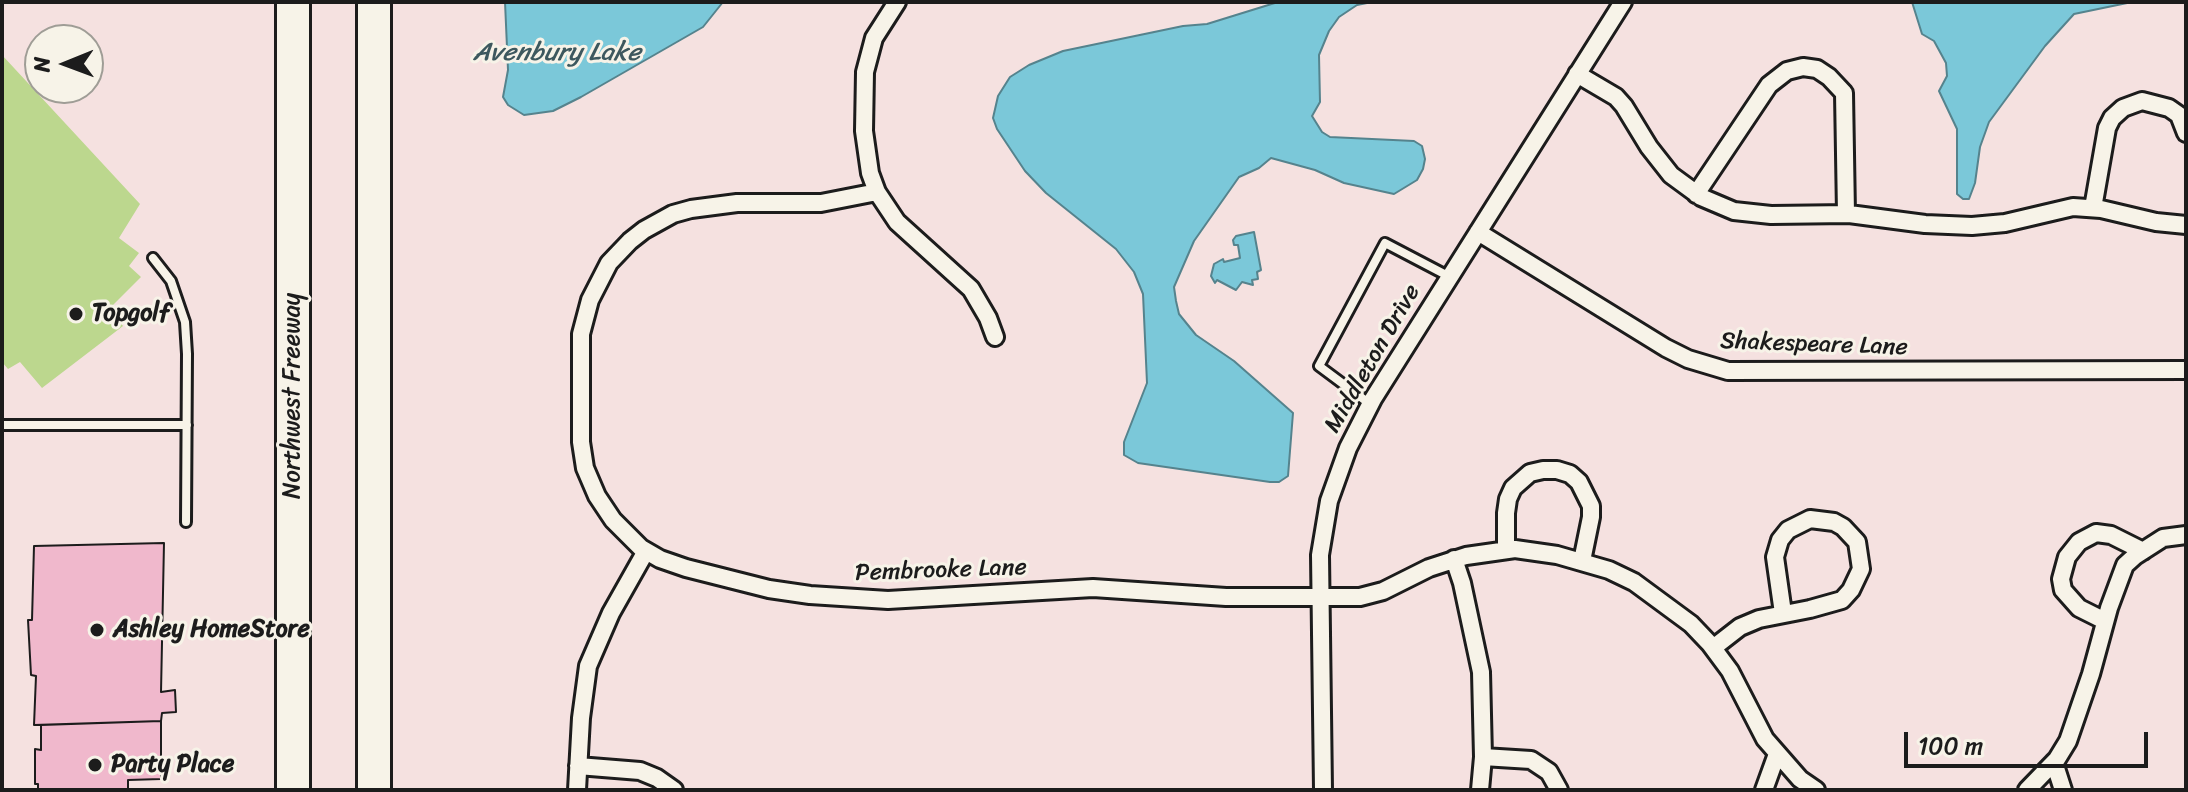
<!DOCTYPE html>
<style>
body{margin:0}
#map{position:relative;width:2188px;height:792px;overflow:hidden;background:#f5e1e0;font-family:Sriracha,sans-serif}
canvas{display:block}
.frame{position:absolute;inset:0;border:4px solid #1c1c1c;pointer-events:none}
.north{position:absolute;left:24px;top:24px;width:80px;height:80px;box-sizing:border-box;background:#f7f3e8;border:2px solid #9f9d96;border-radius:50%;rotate:269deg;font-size:22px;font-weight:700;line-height:32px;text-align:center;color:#1c1c1c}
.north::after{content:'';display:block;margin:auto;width:28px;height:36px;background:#1c1c1c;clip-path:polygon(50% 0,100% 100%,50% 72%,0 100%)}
.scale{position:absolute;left:1904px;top:732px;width:244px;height:36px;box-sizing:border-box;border:4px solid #1c1c1c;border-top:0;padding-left:10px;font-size:24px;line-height:28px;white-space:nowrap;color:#1c1c1c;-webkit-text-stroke:6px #f7f3e8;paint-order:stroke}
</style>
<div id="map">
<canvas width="2188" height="792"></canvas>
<div class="frame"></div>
<div class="north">N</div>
<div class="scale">100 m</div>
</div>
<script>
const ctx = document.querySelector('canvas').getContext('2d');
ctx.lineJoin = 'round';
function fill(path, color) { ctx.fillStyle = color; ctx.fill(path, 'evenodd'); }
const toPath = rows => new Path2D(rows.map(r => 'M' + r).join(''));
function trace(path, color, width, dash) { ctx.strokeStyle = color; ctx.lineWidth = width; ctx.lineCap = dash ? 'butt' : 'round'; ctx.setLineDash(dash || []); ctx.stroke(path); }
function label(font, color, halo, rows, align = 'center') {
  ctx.font = font + ' Sriracha,sans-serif'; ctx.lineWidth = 6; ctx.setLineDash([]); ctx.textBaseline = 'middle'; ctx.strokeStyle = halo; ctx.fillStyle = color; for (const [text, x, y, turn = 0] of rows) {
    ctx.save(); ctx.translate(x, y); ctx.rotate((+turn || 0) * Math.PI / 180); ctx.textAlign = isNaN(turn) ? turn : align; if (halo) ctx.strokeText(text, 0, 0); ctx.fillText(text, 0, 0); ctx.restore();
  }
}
fill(toPath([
 [2,55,140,204,119,238,139,253,129,266,141,277,110,308,123,326,42,388,20,362,8,369,2,362]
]), '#bcd78e');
const water = toPath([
 [505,2,723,2,703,27,581,97,553,111,524,115,508,105,503,97,508,70,505,2],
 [1278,2,1372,2,1357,5,1339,17,1329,31,1319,55,1320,102,1312,116,1322,132,1330,137,1414,141,1422,146,1425,159,1423,169,1417,180,1394,194,1344,183,1315,170,1271,158,1259,168,1239,177,1194,241,1174,287,1176,301,1179,314,1196,335,1234,361,1293,413,1288,476,1279,482,1270,482,1138,463,1124,455,1124,442,1147,383,1143,294,1134,272,1116,249,1046,193,1025,171,997,129,993,118,998,96,1010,77,1029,65,1063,51,1183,26,1207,24,1278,2],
 [1912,2,2132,2,2074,14,2045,46,1989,122,1980,147,1975,183,1969,199,1963,199,1957,194,1957,129,1939,91,1947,76,1946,63,1934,41,1922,34,1912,2],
 [1254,232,1261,270,1257,272,1258,279,1252,280,1253,285,1242,282,1236,290,1217,280,1215,283,1211,276,1214,264,1223,259,1224,262,1240,258,1238,245,1234,245,1233,240,1236,236,1254,232]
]);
fill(water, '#7bc8d9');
trace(water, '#55838d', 2);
const building = toPath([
 [164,543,161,692,175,690,176,712,162,713,161,721,34,725,36,676,31,675,28,620,32,620,34,546,164,543],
 [161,721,161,779,128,780,128,790,38,790,38,784,35,784,35,749,41,750,41,725,161,721]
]);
fill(building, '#f0b8cc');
trace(building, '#1c1c1c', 2);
const lane = toPath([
 [153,258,171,281,185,322,187,354,186,522],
 [1370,404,1319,366,1385,243,1450,277],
 [2,425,187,425]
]);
const street = toPath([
 [897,2,874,38,865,72,864,131,870,173,877,192,897,222,971,289,988,318,995,337],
 [1577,74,1616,97,1624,106,1649,147,1671,175,1701,197,1734,211,1771,215,1849,214,1925,224,1972,226,2005,223,2073,207,2101,209,2156,222,2186,225],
 [877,192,821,203,737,203,691,209,673,214,644,230,630,241,609,263,590,300,581,334,581,442,585,468,597,496,613,520,641,548,660,559,686,568,769,589,810,595,888,600,1093,588,1226,597,1360,597,1383,591,1429,568,1466,556,1515,549,1557,555,1609,570,1634,582,1691,624,1710,644,1730,671,1765,739,1800,779,1816,790],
 [1696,194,1769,85,1787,71,1803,67,1817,69,1829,77,1844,93,1846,214],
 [2093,208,2107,128,2112,118,2123,108,2142,101,2169,108,2179,115,2186,133],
 [1478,232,1666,348,1688,359,1728,371,2186,370],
 [1506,549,1506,513,1508,499,1513,488,1530,473,1543,470,1557,470,1570,474,1579,482,1591,506,1591,517,1582,561],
 [1454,559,1462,583,1481,672,1483,757,1480,790],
 [2105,621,2079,608,2063,590,2061,579,2067,557,2079,542,2096,533,2111,535,2143,551],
 [1713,648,1740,627,1759,619,1810,609,1842,600,1851,590,1861,569,1857,542,1843,527,1834,522,1810,519,1788,530,1780,540,1775,557,1783,613],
 [1483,757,1531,760,1549,772,1559,790],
 [2054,762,2063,790],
 [578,766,640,771,657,778,674,790],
 [577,790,581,718,588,666,611,613,646,551],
 [1323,790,1320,555,1329,501,1348,448,1373,399,1623,2],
 [1764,790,1777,754],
 [2027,790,2057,759,2068,741,2091,674,2109,608,2125,565,2135,556,2163,538,2186,535]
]);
const highway = toPath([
 [293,2,293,790],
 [374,2,374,790]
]);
trace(lane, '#1c1c1c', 14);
trace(street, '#1c1c1c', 22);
trace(highway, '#1c1c1c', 38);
trace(lane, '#f7f3e8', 8);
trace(street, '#f7f3e8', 16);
trace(highway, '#f7f3e8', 32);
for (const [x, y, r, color] of [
 [76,314,8,"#1c1c1c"],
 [97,630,8,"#1c1c1c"],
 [95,765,8,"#1c1c1c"]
]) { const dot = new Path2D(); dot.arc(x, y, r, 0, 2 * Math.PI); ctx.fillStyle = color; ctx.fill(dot); trace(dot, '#f7f3e8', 3); }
label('bold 24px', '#1c1c1c', '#f7f3e8', [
 ["Topgolf",92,314],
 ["Ashley HomeStore",113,630],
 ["Party Place",111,765]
], 'left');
label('24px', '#1c1c1c', '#f7f3e8', [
 ["Shakespeare Lane",1814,345,2],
 ["Middleton Drive",1373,359,-60],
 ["Northwest Freeway",293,396,-90],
 ["Pembrooke Lane",941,571,-2]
]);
label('italic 26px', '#3d585e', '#f7f3e8', [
 ["Avenbury Lake",557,53]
]);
</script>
